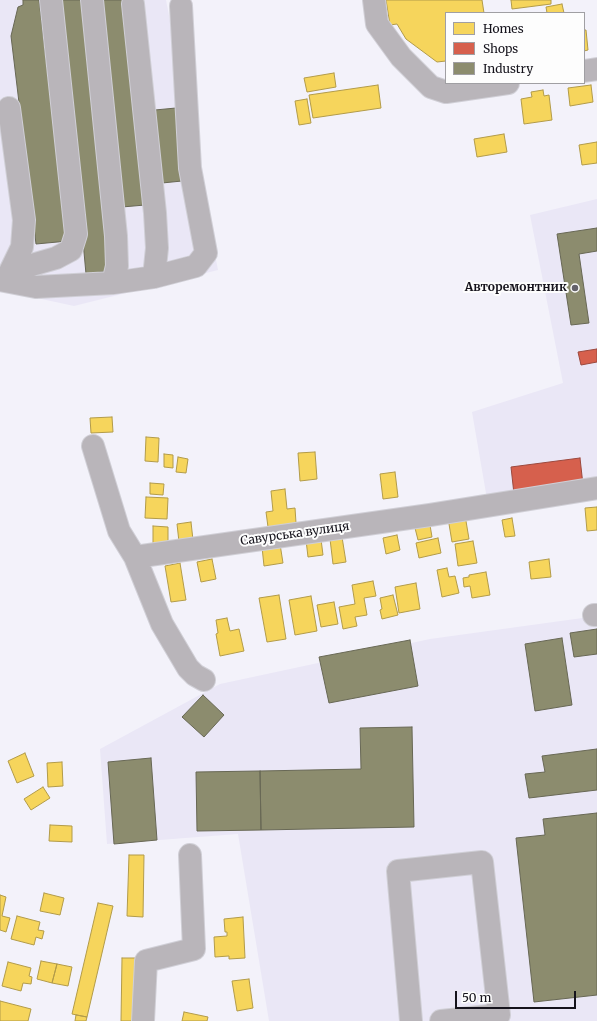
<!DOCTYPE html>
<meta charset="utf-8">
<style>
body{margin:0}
#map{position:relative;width:597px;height:1021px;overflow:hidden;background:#f3f2fa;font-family:Merriweather,serif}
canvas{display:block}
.legend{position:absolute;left:445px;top:12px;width:140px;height:72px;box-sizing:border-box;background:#fdfdfd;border:1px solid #a09fa3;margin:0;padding:5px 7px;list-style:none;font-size:12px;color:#15131c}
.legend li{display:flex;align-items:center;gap:8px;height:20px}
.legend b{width:20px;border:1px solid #a09fa3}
.scale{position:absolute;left:455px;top:991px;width:121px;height:18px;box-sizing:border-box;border:2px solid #15131c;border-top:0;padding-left:5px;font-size:12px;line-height:14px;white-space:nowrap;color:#15131c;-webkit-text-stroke:3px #fdfdfd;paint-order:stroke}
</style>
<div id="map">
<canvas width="597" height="1021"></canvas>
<ul class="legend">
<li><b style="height:11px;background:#f6d55c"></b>Homes</li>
<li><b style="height:11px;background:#d6604d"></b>Shops</li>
<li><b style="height:11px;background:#8c8c6e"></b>Industry</li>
</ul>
<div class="scale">50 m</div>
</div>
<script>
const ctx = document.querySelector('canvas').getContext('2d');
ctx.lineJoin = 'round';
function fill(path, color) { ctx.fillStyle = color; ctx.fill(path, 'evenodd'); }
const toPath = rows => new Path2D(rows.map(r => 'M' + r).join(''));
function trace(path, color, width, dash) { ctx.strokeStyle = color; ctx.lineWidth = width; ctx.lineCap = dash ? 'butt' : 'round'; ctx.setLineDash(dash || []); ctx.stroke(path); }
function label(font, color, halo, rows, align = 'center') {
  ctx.font = font + ' Merriweather,serif'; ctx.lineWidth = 4; ctx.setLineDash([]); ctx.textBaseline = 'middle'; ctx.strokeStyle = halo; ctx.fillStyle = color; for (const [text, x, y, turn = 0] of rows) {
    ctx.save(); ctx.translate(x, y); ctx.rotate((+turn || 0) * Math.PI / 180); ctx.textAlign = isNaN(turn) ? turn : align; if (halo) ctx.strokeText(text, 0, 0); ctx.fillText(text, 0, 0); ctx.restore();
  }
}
fill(toPath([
 [0,0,166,0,218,270,74,306,0,290],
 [597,199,597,484,487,499,472,412,563,383,530,215],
 [597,616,597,1021,269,1021,238,834,107,844,100,749,220,684,430,639]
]), '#eae7f6');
const homes = toPath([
 [386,0,482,0,484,13,446,13,446,61,437,62,406,39,397,24,390,25,386,0],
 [511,0,551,0,551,4,512,9,511,0],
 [562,4,564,13,547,13,546,7,562,4],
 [584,30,586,30,588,50,584,51,584,30],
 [334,73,336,87,307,92,304,78,334,73],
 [378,85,381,108,313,118,309,95,378,85],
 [591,85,593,102,570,106,568,88,591,85],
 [543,90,544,96,549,95,552,120,524,124,521,99,532,97,531,92,543,90],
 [307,99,311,123,299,125,295,101,307,99],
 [504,134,507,152,477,157,474,139,504,134],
 [597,142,597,163,582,165,579,145,597,142],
 [112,417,113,432,91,433,90,418,112,417],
 [146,437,159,438,158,462,145,461,146,437],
 [315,452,317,479,300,481,298,453,315,452],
 [164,454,173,455,173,468,164,467,164,454],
 [178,457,188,459,186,473,176,472,178,457],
 [395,472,398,497,383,499,380,474,395,472],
 [150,483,164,484,163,495,150,494,150,483],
 [285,489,287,509,295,508,296,523,268,527,266,512,273,511,271,491,285,489],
 [146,497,168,498,167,519,145,518,146,497],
 [597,507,597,530,587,531,585,508,597,507],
 [465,515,469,539,452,542,448,518,465,515],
 [512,518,515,536,505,537,502,520,512,518],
 [191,522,193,540,179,542,177,524,191,522],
 [430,525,432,537,418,540,415,528,430,525],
 [153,526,168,527,168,548,153,548,153,526],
 [397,535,400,550,386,554,383,538,397,535],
 [342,537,346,562,333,564,330,539,342,537],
 [438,538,441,553,419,558,416,543,438,538],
 [321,539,323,555,308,557,306,540,321,539],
 [473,541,477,563,458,566,455,544,473,541],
 [280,544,283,563,264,566,262,547,280,544],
 [212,559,216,579,201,582,197,562,212,559],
 [549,559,551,577,531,579,529,562,549,559],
 [180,563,186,600,171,602,165,566,180,563],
 [447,568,449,577,455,576,459,593,442,597,437,570,447,568],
 [486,572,490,595,472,598,470,586,464,587,463,578,469,577,469,575,486,572],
 [373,581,376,596,364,598,367,615,355,617,357,626,343,629,339,607,355,604,352,585,373,581],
 [416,583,420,609,399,613,395,587,416,583],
 [279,595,286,639,267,642,259,598,279,595],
 [393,595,398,615,382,619,380,610,382,609,380,598,393,595],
 [311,596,317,631,295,635,289,600,311,596],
 [334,602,338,624,321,627,317,605,334,602],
 [227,618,230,631,239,629,244,651,220,656,216,634,218,633,216,620,227,618],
 [25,753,34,776,17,783,8,761,25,753],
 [62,762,63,786,48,787,47,763,62,762],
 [43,787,50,798,31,810,24,799,43,787],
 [50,825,72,826,72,842,49,841,50,825],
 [129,855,144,855,143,917,127,916,129,855],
 [44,893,64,898,60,915,40,911,44,893],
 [0,895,6,897,2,916,10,918,6,932,0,930,0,895],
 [98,903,113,906,87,1017,72,1014,98,903],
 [17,916,40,922,38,930,44,931,42,939,36,937,34,945,11,939,17,916],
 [243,917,245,958,229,959,229,956,215,957,214,937,227,936,227,932,225,932,224,919,243,917],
 [122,958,136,958,135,1021,121,1021,122,958],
 [41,961,57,964,52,983,37,979,41,961],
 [8,962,31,968,29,976,32,977,31,984,23,983,21,991,2,986,8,962],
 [57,964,72,967,68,986,52,983,57,964],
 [249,979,253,1008,237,1011,232,981,249,979],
 [0,1001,31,1009,28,1021,0,1021,0,1001],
 [184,1012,208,1017,207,1021,182,1021,184,1012],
 [76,1015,87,1017,86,1021,75,1021,76,1015]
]);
fill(homes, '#f6d55c');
trace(homes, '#b29b49', 1);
const shops = toPath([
 [597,349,597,362,581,365,578,352,597,349],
 [580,458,583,485,514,494,511,467,580,458]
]);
fill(shops, '#d6604d');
trace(shops, '#9c493e', 1);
const industry = toPath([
 [23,0,39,0,68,241,36,244,11,36,18,7,23,5,23,0],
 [61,0,84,0,109,271,86,274,61,0],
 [101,0,124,0,145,205,122,207,101,0],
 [176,108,182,181,162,183,155,110,176,108],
 [597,228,597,251,579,254,589,323,571,325,557,234,597,228],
 [597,629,597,654,574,657,570,633,597,629],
 [562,638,572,705,535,711,525,644,562,638],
 [410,640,418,686,329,703,319,657,410,640],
 [203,695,224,715,204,737,182,717,203,695],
 [412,727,414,827,261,830,260,771,361,769,360,728,412,727],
 [597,749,597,790,529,798,525,774,545,772,542,756,597,749],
 [151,758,157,840,114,844,108,762,151,758],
 [260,771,261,830,197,831,196,772,260,771],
 [597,813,597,995,534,1002,516,838,545,835,543,819,597,813]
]);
fill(industry, '#8c8c6e');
trace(industry, '#686855', 1);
const minor = toPath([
 [92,0,116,236,117,266,113,283],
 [374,0,377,24,401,57,431,87,446,92,508,83],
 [133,4,155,213,157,248,154,277],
 [584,71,597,69],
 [11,271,56,258,71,250,76,234,51,0],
 [0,280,36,287,113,283,154,277,196,266,206,253,190,168,181,6],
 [6,280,22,247,24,220,9,108],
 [93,446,119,531,135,557],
 [594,615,597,615],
 [204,680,195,675,188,668,162,624,135,557,430,515,597,488],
 [143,1021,146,961,194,949,190,855],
 [411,1021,398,871,482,862,499,1015,441,1021]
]);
trace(minor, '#d0cfd6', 24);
trace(minor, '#b9b5ba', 22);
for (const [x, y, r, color] of [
 [575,288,4,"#63616a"]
]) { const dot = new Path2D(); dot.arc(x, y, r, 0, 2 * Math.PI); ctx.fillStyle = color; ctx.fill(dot); trace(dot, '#fdfdfd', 1.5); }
label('bold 12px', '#15131c', '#fdfdfd', [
 ["Авторемонтник",567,288]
], 'right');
label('12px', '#15131c', '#fdfdfd', [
 ["Савурська вулиця",295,534,-8]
]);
</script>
